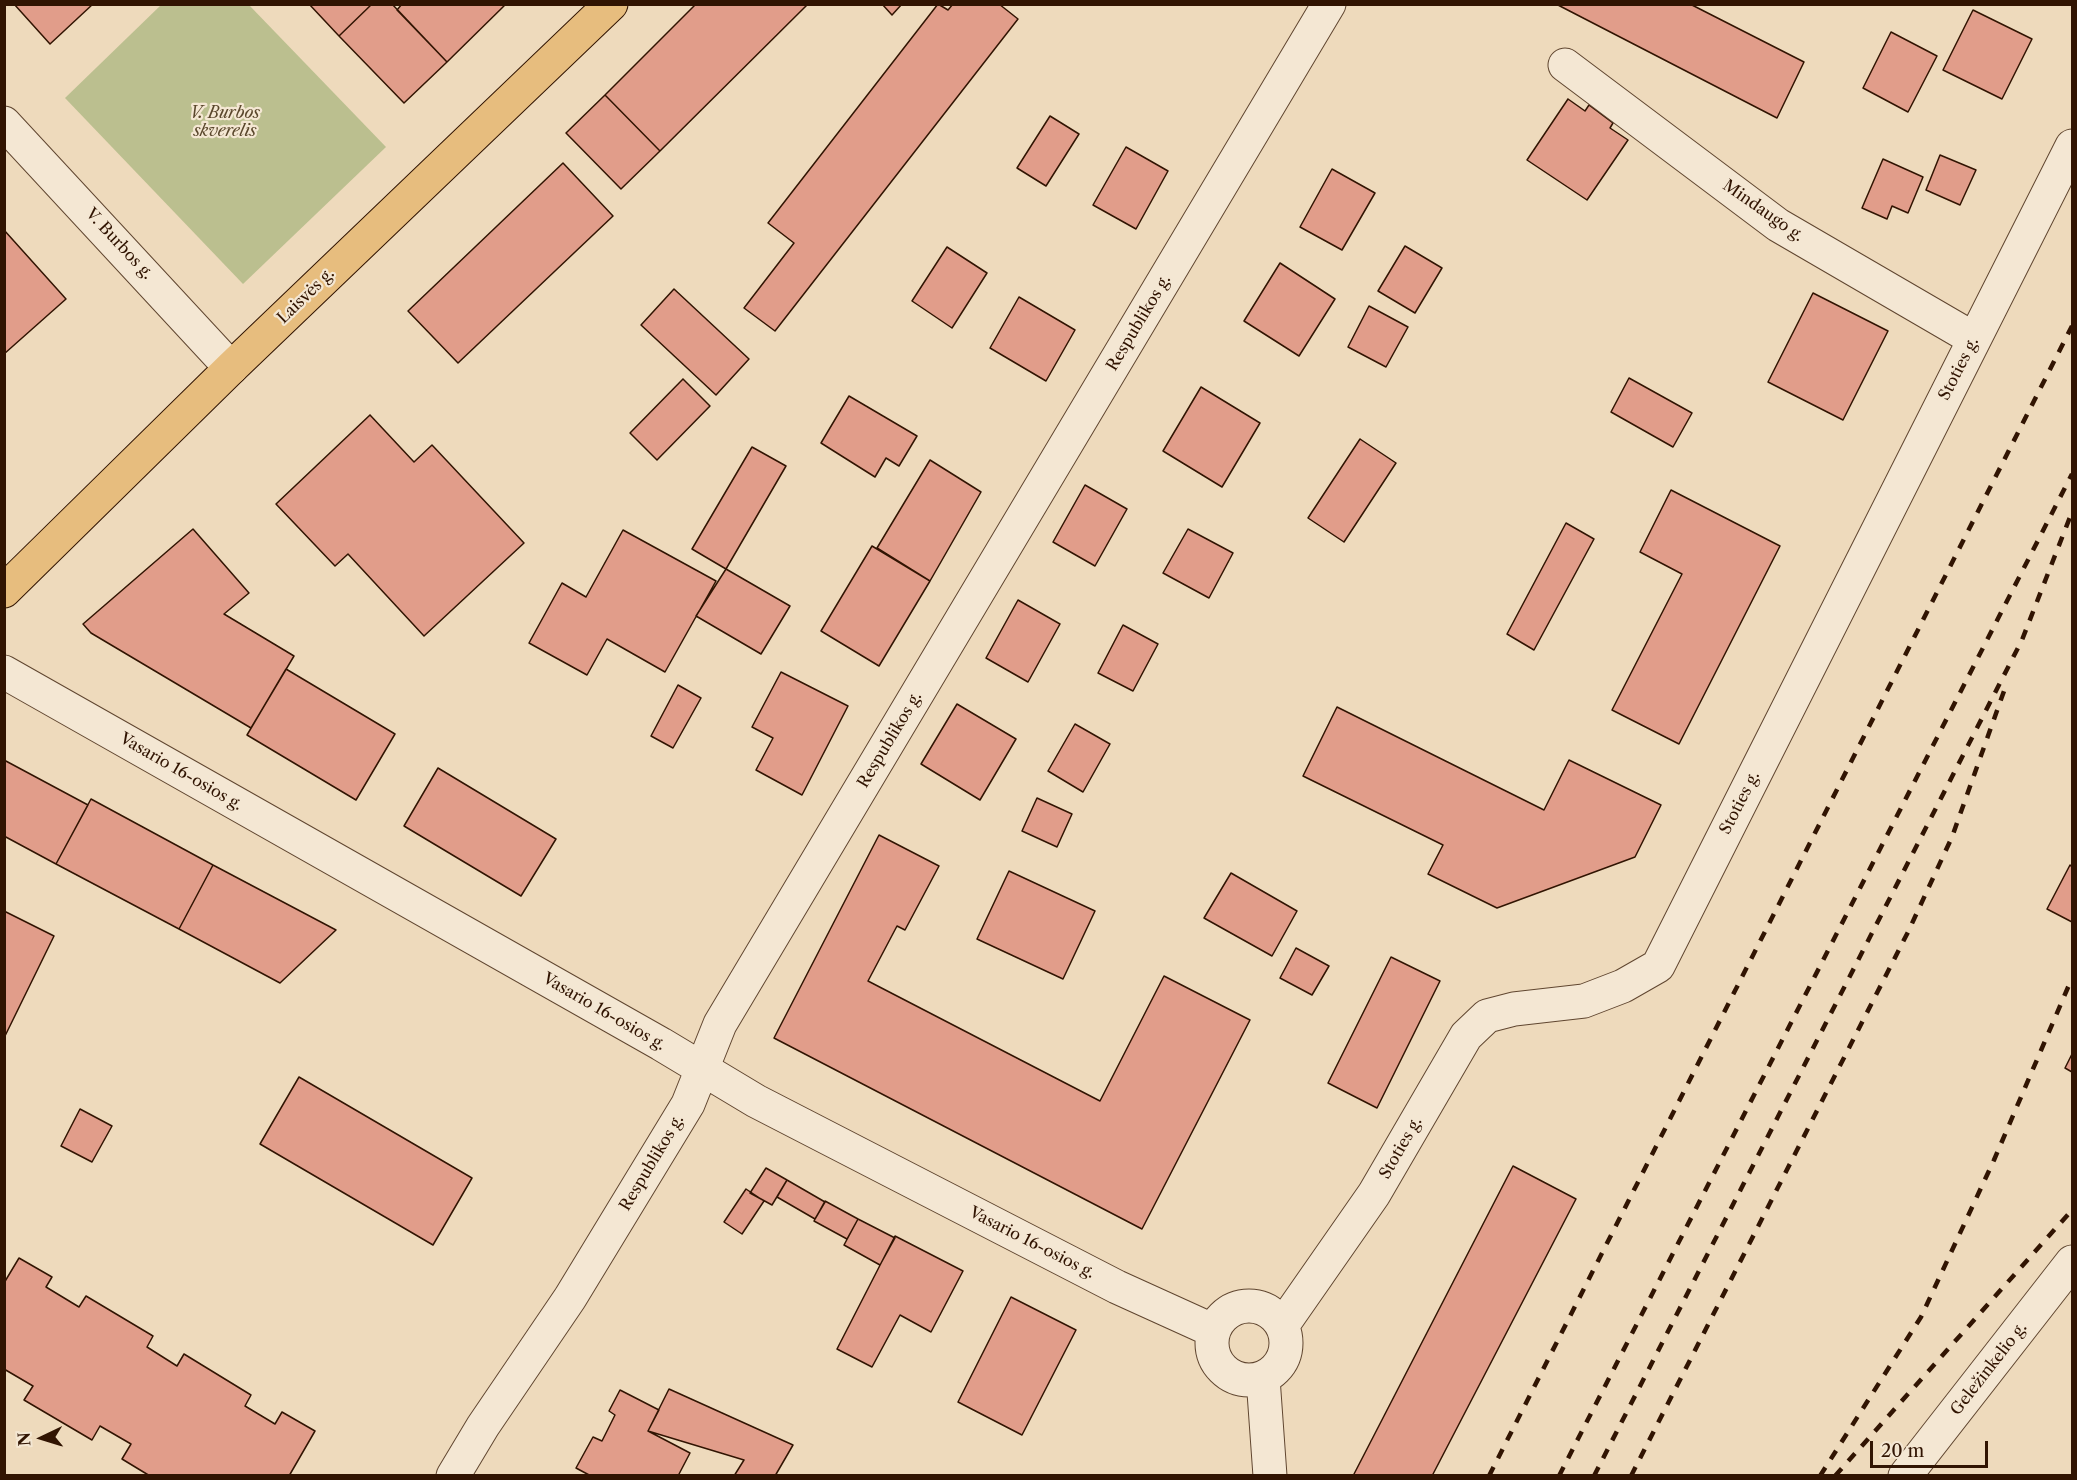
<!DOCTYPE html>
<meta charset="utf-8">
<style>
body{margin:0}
#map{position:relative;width:2077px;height:1480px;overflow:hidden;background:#eedabc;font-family:"Libre Caslon Text",serif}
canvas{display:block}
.frame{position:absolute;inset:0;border:6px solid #311402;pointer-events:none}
.north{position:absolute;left:12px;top:1408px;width:60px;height:60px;-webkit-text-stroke:4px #f4e7d3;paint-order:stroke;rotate:266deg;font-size:16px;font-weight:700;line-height:24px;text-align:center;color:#311402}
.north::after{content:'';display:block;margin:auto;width:21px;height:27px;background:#311402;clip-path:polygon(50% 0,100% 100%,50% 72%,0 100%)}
.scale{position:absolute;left:1870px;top:1441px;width:118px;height:27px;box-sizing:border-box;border:3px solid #311402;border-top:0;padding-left:8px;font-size:18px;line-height:21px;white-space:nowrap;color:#311402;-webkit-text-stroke:4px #f4e7d3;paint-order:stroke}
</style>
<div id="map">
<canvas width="2077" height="1480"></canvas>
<div class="frame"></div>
<div class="north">N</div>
<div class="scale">20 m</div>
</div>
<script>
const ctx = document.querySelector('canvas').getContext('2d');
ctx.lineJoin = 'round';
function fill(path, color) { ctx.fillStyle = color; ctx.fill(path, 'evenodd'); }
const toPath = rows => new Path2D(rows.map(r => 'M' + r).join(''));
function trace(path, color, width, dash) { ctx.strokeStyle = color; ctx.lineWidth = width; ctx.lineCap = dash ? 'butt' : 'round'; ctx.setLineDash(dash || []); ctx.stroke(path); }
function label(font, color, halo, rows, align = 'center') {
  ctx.font = font + ' "Libre Caslon Text",serif'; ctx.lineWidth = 4.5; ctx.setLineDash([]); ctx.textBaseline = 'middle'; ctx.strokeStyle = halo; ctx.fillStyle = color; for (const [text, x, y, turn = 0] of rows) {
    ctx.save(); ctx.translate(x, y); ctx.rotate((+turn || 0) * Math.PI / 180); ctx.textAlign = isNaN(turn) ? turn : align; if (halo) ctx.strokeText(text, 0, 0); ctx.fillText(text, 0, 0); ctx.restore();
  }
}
fill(toPath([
 [161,5,249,5,386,147,243,284,65,98]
]), '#bbbf8f');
const building = toPath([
 [14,4,93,4,50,44,14,4],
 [309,4,372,4,339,36,309,4],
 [372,4,392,4,447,62,404,103,339,36,372,4],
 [402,4,506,4,447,62,397,10,402,4],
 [696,4,808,4,660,151,605,95,696,4],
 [882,4,902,4,892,15,882,4],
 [938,4,948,10,953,4,999,4,1018,19,775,331,744,308,794,243,768,223,938,4],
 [1556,4,1690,4,1804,62,1777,118,1556,4],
 [1973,10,2032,39,2002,99,1943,70,1973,10],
 [1891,32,1937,56,1908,112,1863,88,1891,32],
 [605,95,660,151,621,189,566,133,605,95],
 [1568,99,1585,111,1589,105,1613,123,1610,128,1628,140,1587,200,1527,160,1568,99],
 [1050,116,1079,134,1046,186,1017,168,1050,116],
 [1126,147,1168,171,1136,229,1093,205,1126,147],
 [1940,155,1976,170,1960,205,1926,190,1940,155],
 [1883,159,1923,177,1908,213,1892,206,1887,219,1862,208,1883,159],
 [563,163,613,216,458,363,408,311,563,163],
 [1332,169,1375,193,1342,250,1300,227,1332,169],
 [4,230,66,299,4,354,4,230],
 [1405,246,1442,268,1415,313,1378,291,1405,246],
 [947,247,987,273,952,328,912,301,947,247],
 [1280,263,1335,299,1299,356,1244,321,1280,263],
 [674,289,749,359,716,395,641,325,674,289],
 [1813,293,1888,331,1843,420,1768,382,1813,293],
 [1019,297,1075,330,1046,381,990,348,1019,297],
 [1369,306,1408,327,1386,367,1348,347,1369,306],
 [1629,378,1692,413,1673,447,1611,412,1629,378],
 [683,379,710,406,657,460,630,433,683,379],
 [1201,387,1260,423,1222,487,1163,451,1201,387],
 [849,396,917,436,899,466,886,458,875,477,821,443,849,396],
 [370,415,414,462,432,445,524,543,424,636,348,554,335,566,276,504,370,415],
 [1360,439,1396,463,1344,542,1308,518,1360,439],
 [752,447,786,466,726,569,692,549,752,447],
 [930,460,981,492,930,581,877,548,930,460],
 [1085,485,1127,509,1095,566,1053,542,1085,485],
 [1671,490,1780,546,1679,744,1612,710,1682,574,1640,552,1671,490],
 [1566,523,1594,539,1534,650,1507,634,1566,523],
 [193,529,249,593,224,614,294,656,251,728,91,633,83,624,193,529],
 [1188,529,1233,553,1209,598,1163,573,1188,529],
 [623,530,716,581,665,672,607,639,587,675,529,643,562,583,586,597,623,530],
 [872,546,930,581,879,666,821,631,872,546],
 [726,569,790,606,761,654,696,616,726,569],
 [1018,600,1060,624,1028,682,986,658,1018,600],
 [1123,625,1158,644,1133,691,1098,673,1123,625],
 [286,669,395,734,356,800,247,735,286,669],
 [781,672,848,706,802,795,756,770,773,738,752,727,781,672],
 [678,685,701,698,673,748,651,736,678,685],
 [957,704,1016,739,980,800,921,764,957,704],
 [1337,707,1544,810,1569,760,1661,805,1635,857,1497,908,1428,874,1443,845,1303,776,1337,707],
 [1075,724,1110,744,1083,792,1048,771,1075,724],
 [4,760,88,805,56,864,4,836,4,760],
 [438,768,556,839,521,896,404,826,438,768],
 [1037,798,1072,814,1057,847,1022,831,1037,798],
 [91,799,213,865,179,929,56,864,91,799],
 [879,835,939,866,905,930,897,926,868,981,1100,1101,1164,976,1250,1020,1142,1229,774,1038,879,835],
 [213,865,336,930,280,983,179,929,213,865],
 [2070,865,2072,867,2072,922,2047,909,2070,865],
 [1009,871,1095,911,1063,979,977,939,1009,871],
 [1231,873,1297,911,1272,956,1204,918,1231,873],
 [4,911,54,936,4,1038,4,911],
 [1296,948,1329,966,1312,995,1280,978,1296,948],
 [1391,957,1440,981,1377,1108,1328,1083,1391,957],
 [2072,1054,2072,1072,2065,1068,2072,1054],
 [299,1077,472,1178,433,1245,260,1144,299,1077],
 [80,1109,112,1126,92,1162,61,1146,80,1109],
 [1513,1166,1576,1199,1432,1476,1353,1476,1513,1166],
 [766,1168,787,1180,772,1205,750,1193,766,1168],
 [787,1180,825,1202,815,1219,777,1197,787,1180],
 [746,1189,764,1201,742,1234,724,1222,746,1189],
 [825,1201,858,1219,847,1239,814,1221,825,1201],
 [858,1219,895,1238,880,1265,844,1245,858,1219],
 [895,1236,963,1271,931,1332,900,1315,872,1367,837,1349,895,1236],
 [19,1258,52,1277,46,1287,79,1307,86,1296,153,1336,147,1347,177,1366,184,1354,251,1395,245,1406,275,1424,282,1412,315,1431,289,1476,150,1476,122,1459,131,1444,100,1426,92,1440,24,1400,33,1386,4,1369,4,1283,19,1258],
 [1011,1297,1076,1330,1022,1435,958,1402,1011,1297],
 [669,1389,793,1445,775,1476,734,1476,744,1460,648,1431,669,1389],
 [620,1390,659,1410,648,1431,690,1453,678,1476,591,1476,576,1468,593,1437,602,1441,615,1415,609,1411,620,1390]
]);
fill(building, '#e19d8a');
trace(building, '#311402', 1.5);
const minor = toPath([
 [1565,65,1778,225,1974,339],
 [4,123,231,368],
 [4,672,661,1044,756,1101,1117,1287,1214,1331],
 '1212 1343a37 37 0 1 1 74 0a37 37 0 1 1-74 0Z',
 [1282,1326,1374,1194,1466,1036,1487,1016,1514,1009,1584,1001,1623,986,1658,966,2072,146],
 [1263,1378,1270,1476],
 [453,1476,483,1426,570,1298,688,1104,720,1024,1329,4],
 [1905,1476,2072,1262]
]);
const primary = toPath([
 [4,591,231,368,611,4]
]);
trace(minor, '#604630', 35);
trace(primary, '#311402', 35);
trace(minor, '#f4e7d3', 33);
trace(primary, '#e7bd7e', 33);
trace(toPath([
 [1489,1476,2072,326],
 [1559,1476,2072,474],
 [1594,1476,2022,640,2072,512],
 [1631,1476,1908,932,1952,837,2004,691],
 [1820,1476,1921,1317,1994,1160,2072,978],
 [1835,1476,2072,1210]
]), '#311402', 4.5, [10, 10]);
label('italic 16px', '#5a472c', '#f4e7d3', [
 ["V. Burbos",225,113],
 ["skverelis",225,131]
]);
label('16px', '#311402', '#f4e7d3', [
 ["Mindaugo g.",1763,211,35],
 ["V. Burbos g.",119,244,47],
 ["Laisvės g.",306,296,-44],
 ["Respublikos g.",1139,323,-59],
 ["Stoties g.",1959,369,-63],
 ["Respublikos g.",890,740,-59],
 ["Vasario 16-osios g.",181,772,30],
 ["Stoties g.",1740,803,-63],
 ["Vasario 16-osios g.",604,1012,30],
 ["Stoties g.",1401,1148,-60],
 ["Respublikos g.",652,1163,-59],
 ["Vasario 16-osios g.",1032,1243,27],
 ["Geležinkelio g.",1989,1369,-52]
]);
</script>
